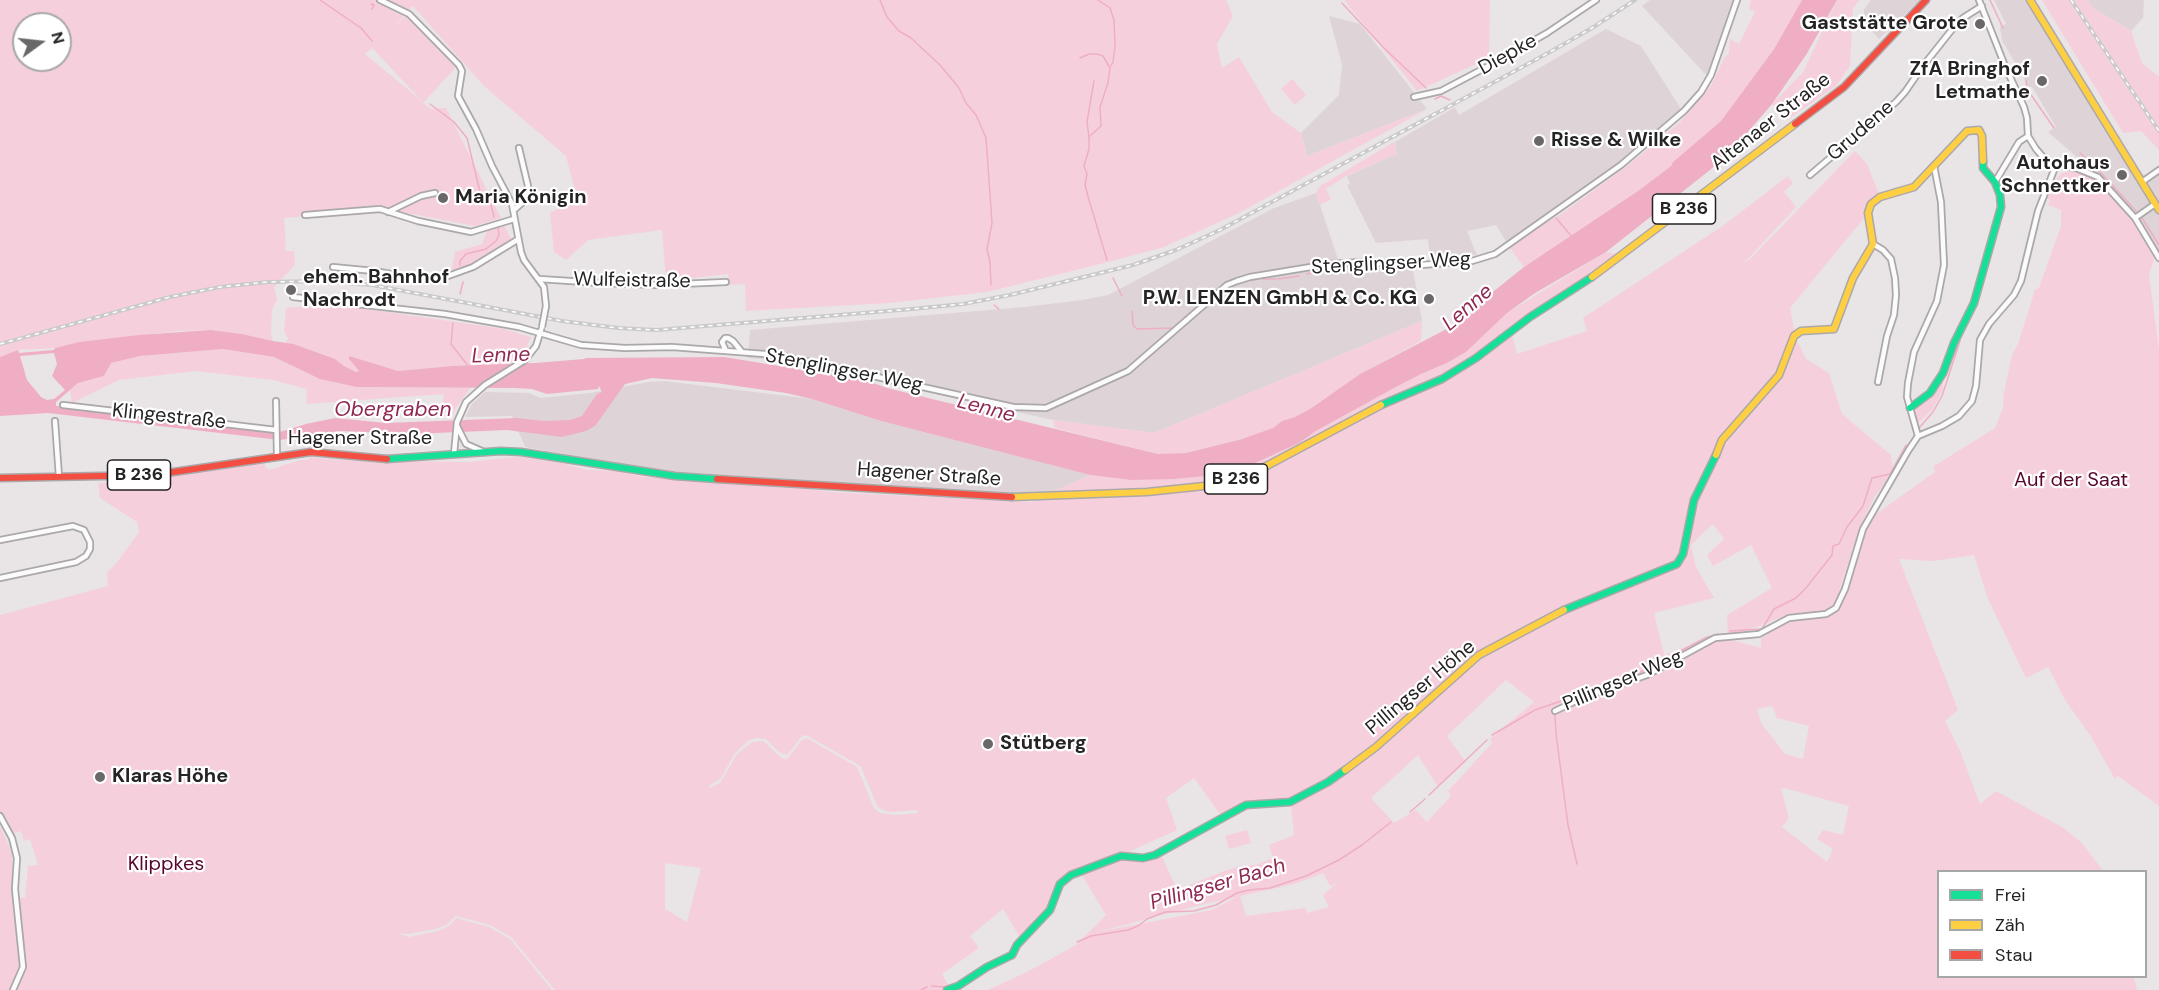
<!DOCTYPE html>
<meta charset="utf-8">
<style>
body{margin:0}
#map{position:relative;width:2159px;height:990px;overflow:hidden;background:#e9e4e6;font-family:"DM Sans",sans-serif}
canvas{display:block}
.legend{position:absolute;left:1937px;top:870px;width:210px;height:108px;box-sizing:border-box;background:#fff;border:2px solid #a8a7a7;margin:0;padding:8px 10px;list-style:none;font-size:18px;color:#252323}
.legend li{display:flex;align-items:center;gap:12px;height:30px}
.legend b{width:30px;border:2px solid #a8a7a7}
.north{position:absolute;left:12px;top:12px;width:60px;height:60px;box-sizing:border-box;background:#fff;border:2px solid #a8a7a7;border-radius:50%;rotate:75deg;font-size:16px;font-weight:700;line-height:24px;text-align:center;color:#252323}
.north::after{content:'';display:block;margin:auto;width:21px;height:27px;background:#6a6767;clip-path:polygon(50% 0,100% 100%,50% 72%,0 100%)}
</style>
<div id="map">
<canvas width="2159" height="990"></canvas>
<ul class="legend">
<li><b style="height:8px;background:#16e098"></b>Frei</li>
<li><b style="height:8px;background:#ffcf43"></b>Zäh</li>
<li><b style="height:8px;background:#f24e42"></b>Stau</li>
</ul>
<div class="north">N</div>
</div>
<script>
const ctx = document.querySelector('canvas').getContext('2d');
ctx.lineJoin = 'round';
function fill(path, color) { ctx.fillStyle = color; ctx.fill(path, 'evenodd'); }
const toPath = rows => new Path2D(rows.map(r => 'M' + r).join(''));
function trace(path, color, width, dash) { ctx.strokeStyle = color; ctx.lineWidth = width; ctx.lineCap = dash ? 'butt' : 'round'; ctx.setLineDash(dash || []); ctx.stroke(path); }
function label(font, color, halo, rows, align = 'center') {
  ctx.font = font + ' "DM Sans",sans-serif'; ctx.lineWidth = 4.5; ctx.setLineDash([]); ctx.textBaseline = 'middle'; ctx.strokeStyle = halo; ctx.fillStyle = color; for (const [text, x, y, turn = 0] of rows) {
    ctx.save(); ctx.translate(x, y); ctx.rotate((+turn || 0) * Math.PI / 180); ctx.textAlign = isNaN(turn) ? turn : align; if (halo) ctx.strokeText(text, 0, 0); ctx.fillText(text, 0, 0); ctx.restore();
  }
}
fill(toPath([
 [1650,0,1738,0,1708,77,1642,6],
 [1871,0,1920,0,1879,39,1864,23,1864,9],
 [1994,0,2026,0,2143,175,2159,174,2159,256,2133,214,2097,174,2048,132,2056,127,2032,87,2029,87,2002,40,2000,26,2006,24],
 [2088,0,2144,0,2143,18,2131,31,2093,8],
 [1329,16,1360,24,1427,109,1307,156,1301,133,1339,95,1342,65],
 [1606,29,1641,46,1683,112,1653,139,1507,243,1496,225,1467,231,1477,255,1430,260,1428,239,1376,243,1347,185,1350,184,1347,176,1397,154,1395,142,1455,107,1459,115],
 [1316,193,1340,265,1413,270,1422,321,1154,433,1053,420,858,377,805,363,748,358,750,330,1025,307,1082,300,1108,295,1274,208],
 [664,381,812,399,881,421,1090,475,1049,494,996,494,652,470,525,447,512,416,465,417,472,404,485,392,529,393,540,398,590,393,648,382]
]), '#ded4d7');
fill(toPath([
 [0,0,1226,0,1233,16,1217,44,1222,68,1239,57,1272,112,1301,133,1307,156,1427,109,1239,213,1164,247,1116,260,987,292,889,303,746,311,745,284,730,285,728,274,666,281,662,230,588,240,566,260,554,252,550,213,566,205,579,206,566,156,484,86,413,6,390,30,406,15,457,66,423,103,431,109,446,108,501,218,475,226,397,211,372,211,284,218,286,251,294,251,295,265,274,287,277,300,272,309,271,333,273,341,242,334,211,330,180,331,79,342,55,348,18,350,0,357],
 [24,24,60,24,60,60,24,60],
 [372,48,422,101,365,54],
 [1344,0,1490,0,1489,58,1417,91],
 [1751,0,1802,0,1774,49,1721,121,1673,162,1671,166,1638,191,1524,267,1507,244,1560,215,1631,163,1680,122,1712,84,1724,58,1729,54,1730,39,1739,44,1755,12,1749,9],
 [1837,0,1859,0,1853,9,1850,66,1836,86,1787,120,1772,104,1803,72],
 [2042,0,2088,0,2093,8,2131,31,2142,63,2159,77,2159,150,2141,131,2123,133],
 [1292,79,1306,95,1295,105,1281,89],
 [1394,142,1397,154,1346,176,1326,189,1331,199,1320,205,1316,193,1320,186],
 [1855,151,1867,164,1879,194,1869,201,1865,210,1865,217,1790,308,1796,339,1806,359,1829,373,1842,414,1891,455,1893,473,1874,498,1859,529,1839,591,1872,517,1935,472,1934,466,1995,428,2003,408,2004,393,2012,355,2018,344,2035,290,2039,288,2061,226,2061,210,2048,205,2050,200,2046,198,2052,184,2061,174,2069,170,2080,171,2096,181,2131,219,2156,253,2149,274,2159,350,2159,806,2118,776,2115,779,2090,735,2065,700,2048,667,2026,678,1988,599,1974,555,1933,561,1899,559,1958,710,1945,721,1960,751,1980,804,1996,791,2062,827,2082,843,2103,871,1938,872,1938,976,2134,977,2137,990,988,990,1027,972,1076,945,1106,915,1080,872,1121,857,1146,861,1162,856,1177,890,1222,872,1239,866,1256,865,1273,858,1269,845,1294,835,1291,804,1350,765,1290,801,1254,802,1222,817,1194,778,1166,798,1177,830,1122,855,1069,874,1049,908,1021,939,1003,909,970,936,979,948,942,974,949,987,942,990,555,990,511,937,490,925,456,916,446,925,436,929,408,934,396,933,409,937,438,931,449,926,456,918,489,927,510,939,552,990,0,990,0,826,12,853,13,897,25,898,28,866,38,865,30,839,24,841,21,831,10,834,0,816,0,615,108,586,107,572,115,565,139,532,137,522,100,498,98,483,161,478,265,463,265,467,269,470,300,460,309,460,309,457,337,460,467,462,518,457,561,463,587,470,616,471,645,477,811,489,830,492,1031,502,1090,475,1131,480,1242,469,1299,443,1316,431,1394,388,1421,374,1447,363,1466,352,1507,313,1606,252,1619,255,1593,274,1510,326,1517,354,1587,331,1583,318,1724,225,1788,176,1793,183,1784,192,1796,207,1747,260,1739,265,1749,260],
 [1713,524,1724,539,1707,555,1713,566,1751,545,1772,588,1727,615,1728,638,1787,615,1761,639,1761,648,1717,636,1664,655,1654,613,1714,598,1696,567,1691,545],
 [1506,680,1534,702,1490,739,1492,743,1448,791,1451,796,1427,822,1416,810,1394,823,1371,798,1418,755,1438,787,1466,762,1447,736],
 [1772,706,1777,718,1809,726,1803,759,1785,754,1761,723,1757,709],
 [806,735,857,764,861,767,878,808,890,812,917,810,918,813,896,815,880,813,874,808,857,767,807,738,801,741,787,759,783,759,763,741,752,742,737,754,720,783,710,788,709,786,721,778,735,753,748,741,756,738,766,739,779,752,787,755,802,736],
 [1784,788,1849,806,1843,835,1823,830,1817,839,1833,849,1827,862,1782,827,1789,818,1781,789],
 [665,863,701,868,687,922,665,909],
 [1323,873,1330,886,1339,881,1323,895,1329,907,1307,913,1305,908,1246,916,1240,896,1294,884],
 [1237,897,1212,910,1097,932,1208,903],
 [504,225,512,241,475,263,451,274,455,252,482,244,487,231],
 [310,306,359,308,504,329,531,337,523,355,508,365,452,366,398,371,349,359,360,372,356,372,344,366,335,359,295,344,285,343,288,339,284,331,286,308],
 [1422,321,1421,341,1360,374,1310,409,1295,417,1282,421,1273,428,1261,434,1186,453,1170,454,1158,454,1055,428,1053,420,1154,433],
 [223,349,274,357,336,383,356,387,470,388,452,414,441,417,444,394,306,404,307,389,273,380,196,371,119,380,72,403,70,390,78,383,104,376,110,363,140,356],
 [1943,380,1943,389,1933,409,1916,425,1914,412,1916,408,1926,400],
 [1247,830,1251,843,1229,849,1225,836]
]), '#f5d0dc');
fill(toPath([
 [1802,0,1837,0,1806,55,1772,104,1740,141,1710,170,1606,252,1535,293,1507,313,1466,352,1447,363,1421,374,1394,388,1316,431,1299,443,1242,469,1215,475,1174,479,1131,480,1090,475,881,421,812,399,786,393,716,383,652,378,625,384,595,426,586,431,562,437,507,430,412,434,339,431,280,440,48,413,0,416,0,357,18,350,19,353,54,350,55,348,79,342,139,335,211,330,242,334,273,341,294,344,335,359,344,366,356,372,359,371,349,359,349,356,398,371,452,366,535,363,584,359,586,358,724,357,865,380,887,388,1158,454,1186,453,1242,439,1273,428,1282,421,1295,417,1310,409,1360,374,1466,319,1494,291,1524,267,1638,191,1671,166,1673,162,1721,121,1774,49],
 [223,349,274,357,320,379,356,387,515,388,532,389,547,394,598,389,599,386,602,392,597,394,582,416,570,420,545,421,517,418,385,423,335,418,306,424,280,432,56,406,56,402,78,383,104,376,111,363,140,356],
 [54,353,57,364,52,376,65,390,54,399,47,400,41,397,27,380,20,356]
]), '#efaec4');
trace(toPath([
 [320,0,361,28,372,41],
 [880,0,887,17,899,31,911,38,940,65,959,88,966,103,976,115,986,138,992,223,987,249,990,262,991,285],
 [1098,0,1110,8,1114,20,1115,46,1113,62,1111,66],
 [1990,0,2003,28],
 [1342,3,1383,47,1426,88],
 [371,4,374,5,372,9],
 [1080,58,1089,54,1097,54,1103,56,1110,68,1108,83,1100,107,1101,126,1090,136],
 [2026,80,2027,89,2054,128],
 [1094,81,1087,122,1089,137,1089,149,1084,166,1087,174,1085,185,1089,200,1107,260],
 [1435,99,1441,96,1450,100],
 [430,104,454,122,467,138,480,192,490,201,494,217],
 [2080,153,2103,175,2136,211],
 [1556,218,1573,238],
 [2142,218,2159,245],
 [460,265,460,261,466,254,486,249,496,241,499,235,498,227],
 [1307,274,1321,270],
 [1113,278,1122,296],
 [1263,279,1276,279],
 [1278,279,1299,276],
 [460,294,463,282],
 [994,305,999,309],
 [1132,311,1133,325,1137,329,1174,328],
 [453,323,451,344,469,367],
 [1919,428,1933,412,1942,396,1960,341],
 [1730,631,1762,629,1774,609,1796,598,1806,588,1832,555,1833,546,1839,544,1847,527,1863,506,1872,478,1890,474,1906,445],
 [1555,716,1556,734,1568,825,1577,864],
 [1492,735,1535,710,1633,676,1705,638,1718,634],
 [1429,795,1487,740],
 [1410,812,1425,799],
 [1077,942,1091,936,1128,930,1138,926,1147,919,1165,912,1194,911,1216,905,1237,893,1249,890,1270,888,1306,876,1339,860,1362,845,1391,822],
 [932,986,945,987],
 [921,990,927,987]
]), '#efaec4', 1.5);
const street = toPath([
 [380,0,409,14,459,65,462,71,458,96,476,129,492,166,512,204,521,252,524,260,544,287,546,306],
 [1979,0,2005,66,2024,107,2027,118,2028,136,2036,149,2043,157,2056,165,2076,168,2098,177,2135,218,2159,258],
 [1414,97,1441,91,1496,62,1547,33,1596,0],
 [1810,175,1896,102,1905,92,1923,66,1954,27,1963,18,1982,6],
 [1995,182,2019,142,2028,136],
 [2142,182,2159,170],
 [514,210,524,201,528,186,519,148],
 [388,212,421,196,435,193],
 [305,215,380,209,418,221,471,232,514,219],
 [2135,218,2155,204],
 [1873,244,1883,250,1891,259,1895,278,1896,295,1894,315,1887,336,1878,382],
 [333,267,374,271,425,280,437,280,473,267,517,240],
 [539,279,601,283,657,285,726,282],
 [293,297,445,314,519,327,581,345,625,348,672,347,778,355,1013,407,1046,408,1128,371,1227,285,1237,281,1250,277,1329,264,1361,262,1421,265,1472,261,1495,254,1621,165,1684,111,1701,92,1711,75,1737,0],
 [726,351,722,342,725,338,728,338,733,341,742,352],
 [276,401,277,456],
 [63,405,276,430],
 [55,421,59,477],
 [457,426,466,444,484,452],
 [1918,436,1907,397,1908,383,1914,352,1937,301,1944,265,1941,202,1934,166],
 [454,454,457,422,466,402,485,385,525,360,536,346,541,330],
 [0,540,73,526,84,530,90,542,90,549,86,556,76,562,0,578],
 [1555,711,1582,698,1647,675,1715,638,1759,634,1789,618,1826,614,1836,608,1845,589,1863,529,1908,451,1918,436,1942,426,1959,416,1972,401,1976,386,1980,340,1989,324,2014,295,2021,281,2038,211,2056,165],
 [0,816,12,838,17,858,15,889,23,967,13,990]
]);
const fast = toPath([
 [1381,405,1442,379,1476,358,1530,317,1592,277],
 [1910,408,1930,393,1943,373,1954,343,1974,303,2001,207,2000,195,1995,182,1983,168,1983,161],
 [387,459,501,451,521,452,675,476,717,479],
 [1564,610,1677,564,1683,554,1694,500,1716,455],
 [947,990,958,986,987,967,1012,955,1017,945,1050,910,1060,884,1071,875,1121,856,1143,858,1155,855,1246,805,1290,802,1328,782,1345,770]
]);
const slow = toPath([
 [2030,0,2159,210],
 [1592,277,1795,124],
 [1716,455,1722,440,1779,375,1794,336,1801,331,1834,329,1853,278,1873,244,1868,213,1871,204,1880,197,1914,187,1967,131,1979,130,1982,136,1983,161],
 [1012,497,1147,492,1204,486,1231,480,1259,470,1381,405],
 [1345,770,1376,747,1479,655,1564,610]
]);
const jam = toPath([
 [1795,124,1844,87,1926,0],
 [0,478,153,475,311,452,387,459],
 [717,479,1012,497]
]);
trace(street, '#aba8a9', 8);
trace(fast, '#aba8a9', 9);
trace(slow, '#aba8a9', 9);
trace(jam, '#aba8a9', 9);
trace(street, '#fcfbfb', 4.5);
trace(fast, '#16e098', 6);
trace(slow, '#ffcf43', 6);
trace(jam, '#f24e42', 6);
const rail = toPath([
 [2071,0,2159,131],
 [0,344,170,297,220,287,268,282,317,281,372,285,562,321,618,328,657,330,912,309,963,304,1010,295,1133,265,1176,250,1220,230,1550,52,1592,28,1635,0]
]);
trace(rail, '#cbcaca', 4);
trace(rail, '#fff', 1.5, [4.5]);
const streetBridge = toPath([
 [542,327,546,306]
]);
trace(streetBridge, '#aba8a9', 8, []);
trace(streetBridge, '#fcfbfb', 4.5);
for (const [x, y, r, color] of [
 [1980,24,6,"#6a6767"],
 [2042,81,6,"#6a6767"],
 [1539,141,6,"#6a6767"],
 [2122,175,6,"#6a6767"],
 [443,198,6,"#6a6767"],
 [291,290,6,"#6a6767"],
 [1429,299,6,"#6a6767"],
 [988,744,6,"#6a6767"],
 [100,777,6,"#6a6767"]
]) { const dot = new Path2D(); dot.arc(x, y, r, 0, 2 * Math.PI); ctx.fillStyle = color; ctx.fill(dot); trace(dot, '#fff', 2); }
for (const [x, y, w] of [
 [1684,209,63],
 [139,475,63],
 [1236,479,63]
]) { const box = new Path2D(); box.roundRect(x - w / 2, y - 15, w, 30, 4.5); ctx.fillStyle = '#fff'; ctx.fill(box); trace(box, '#252323', 1.5); }
label('bold 18px', '#252323', null, [
 ["B 236",1684,209],
 ["B 236",139,475],
 ["B 236",1236,479]
]);
label('bold 20px', '#252323', '#fff', [
 ["Gaststätte Grote",1968,24,"right"],
 ["ZfA Bringhof",2030,70,"right"],
 ["Letmathe",2030,93,"right"],
 ["Risse & Wilke",1551,141],
 ["Autohaus",2110,164,"right"],
 ["Schnettker",2110,187,"right"],
 ["Maria Königin",455,198],
 ["ehem. Bahnhof",303,278],
 ["Nachrodt",303,301],
 ["P.W. LENZEN GmbH & Co. KG",1417,299,"right"],
 ["Stütberg",1000,744],
 ["Klaras Höhe",112,777]
], 'left');
label('20px', '#252323', '#fff', [
 ["Diepke",1508,55,-29],
 ["Altenaer Straße",1771,122,-38],
 ["Grudene",1861,131,-41],
 ["Stenglingser Weg",1391,264,-3],
 ["Wulfeistraße",632,281,1],
 ["Stenglingser Weg",844,371,11],
 ["Klingestraße",169,417,6],
 ["Hagener Straße",360,439],
 ["Hagener Straße",929,475,4],
 ["Pillingser Weg",1623,681,-23],
 ["Pillingser Höhe",1421,688,-40]
]);
label('20px', '#58062d', '#fff', [
 ["Auf der Saat",2071,481],
 ["Klippkes",166,865]
]);
label('italic 21px', '#902854', '#fff', [
 ["Lenne",1468,308,-41],
 ["Lenne",501,356,-2],
 ["Lenne",986,409,15],
 ["Obergraben",393,410],
 ["Pillingser Bach",1218,885,-16]
]);
</script>
